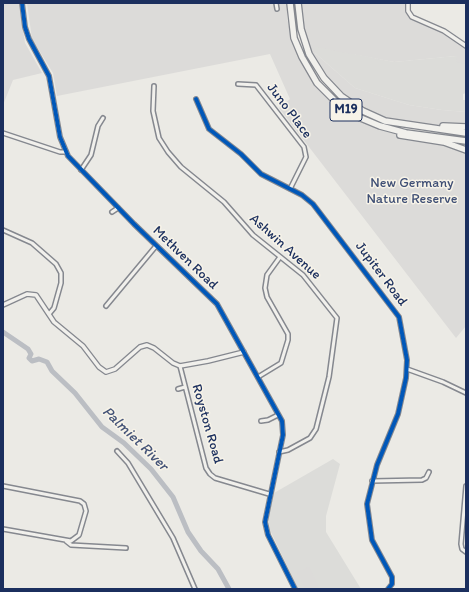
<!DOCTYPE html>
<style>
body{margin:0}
#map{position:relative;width:469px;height:592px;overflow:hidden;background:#ebeae5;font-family:Itim,sans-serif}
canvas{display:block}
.frame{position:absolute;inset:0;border:4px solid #1b2f5e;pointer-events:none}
</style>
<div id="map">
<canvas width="469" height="592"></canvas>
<div class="frame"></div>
</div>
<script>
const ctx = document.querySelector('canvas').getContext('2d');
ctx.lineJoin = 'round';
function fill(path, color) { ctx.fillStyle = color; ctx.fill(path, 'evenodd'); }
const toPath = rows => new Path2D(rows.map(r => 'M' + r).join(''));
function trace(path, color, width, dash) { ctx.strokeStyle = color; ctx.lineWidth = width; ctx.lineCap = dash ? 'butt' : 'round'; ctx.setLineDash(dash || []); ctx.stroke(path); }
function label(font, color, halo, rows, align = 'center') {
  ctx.font = font + ' Itim,sans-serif'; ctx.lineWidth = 3; ctx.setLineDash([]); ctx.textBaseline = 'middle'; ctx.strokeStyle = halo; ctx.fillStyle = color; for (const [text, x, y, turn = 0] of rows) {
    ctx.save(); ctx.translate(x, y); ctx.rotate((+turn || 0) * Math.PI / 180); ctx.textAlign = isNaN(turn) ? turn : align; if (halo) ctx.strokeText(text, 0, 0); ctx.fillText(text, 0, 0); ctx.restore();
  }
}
fill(toPath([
 [315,46,394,62,456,56,466,64,466,93,463,94,463,100,466,100,466,112,442,110,409,105,355,88,315,53],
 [333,459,340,464,326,516,326,532,361,589,298,589,270,530,268,516,274,493]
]), '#dcdcd9');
fill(toPath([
 [3,3,19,3,25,43,42,73,13,80,3,105],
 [27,3,287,3,287,18,294,48,298,47,335,101,437,141,466,151,466,326,456,338,279,108,290,99,270,54,57,96,53,73,32,39],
 [298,3,408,3,409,15,444,31,466,46,466,64,457,62,456,56,394,62,315,47,315,53,355,88,409,105,442,110,466,112,466,127,408,124,373,115,332,87,307,46],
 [309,567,312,573,319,589,305,589,300,579,297,572]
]), '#dcdbd9');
trace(toPath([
 [3,332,28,349,31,354,29,358,32,361,39,359,47,362,52,371,75,393,102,427,124,443,151,469,173,497,188,532,201,551,218,569,229,589]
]), '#bbbec3', 5);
const minor = toPath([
 [276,3,277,9],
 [238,84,256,85,304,147,306,157,290,189],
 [154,86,153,111,159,138,168,152,181,167,224,202,253,235,303,275,337,318,329,377,316,429,310,438,288,450,279,452],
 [196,99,209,129,241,154,261,174,302,195,313,204,399,317,407,360,406,378,398,414,377,465,367,504,372,540,392,577,392,584,388,589],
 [3,133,60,152,66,152],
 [81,170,91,155,98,126,103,118],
 [112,212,118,208],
 [3,230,32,243,56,264,61,273,61,283,54,308,49,314],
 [106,306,156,246],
 [180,366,206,468,210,474,215,478,269,494],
 [407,369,443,382,466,393],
 [258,377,281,363,288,340,288,334,267,297,265,288,267,275,280,257],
 [178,389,185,387],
 [261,421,268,420,278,415],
 [117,451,128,463,173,538,195,589],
 [372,481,422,480,426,478,429,472],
 [3,486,80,501,84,504,86,511,79,535,71,541,3,529],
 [466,486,461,544,462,549,466,552],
 [66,541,71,545,126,548]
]);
const tertiary = toPath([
 [22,3,25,27,29,39,49,76,60,137,68,156,134,224,217,304,282,421,283,435,265,522,268,535,295,589],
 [408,3,408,11,412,17,444,31,466,46],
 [3,305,27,294,36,295,54,322,83,346,99,367,106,372,115,369,140,347,147,345,154,348,173,363,180,366,208,361,244,352]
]);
const motorway = toPath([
 [290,3,294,38,302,57,317,83,335,101,356,116,380,126,406,133,466,141],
 [298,3,301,29,309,54,324,78,341,96,363,111,385,121,466,133],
 [443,126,466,127],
 [400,135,444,142,466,150]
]);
trace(minor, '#85888f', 6);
trace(tertiary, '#85888f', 6);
trace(motorway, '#85888f', 8);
trace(minor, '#f1f0ec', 3);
trace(tertiary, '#f1f0ec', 3.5);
trace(motorway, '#f1f0ec', 5.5);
trace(toPath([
 [22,3,25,27,29,39,49,76,60,137,68,156,134,224,217,304,282,421,283,435,265,522,268,535,295,589],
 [196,99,209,129,241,154,261,174,302,195,313,204,399,317,407,360,406,378,398,414,377,465,367,504,372,540,392,577,392,584,388,589]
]), '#0057b8', 4);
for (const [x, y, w] of [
 [346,110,32]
]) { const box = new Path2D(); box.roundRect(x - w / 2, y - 11, w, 22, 3); ctx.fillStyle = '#f7f3e8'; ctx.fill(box); trace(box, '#1b2f5e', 1); }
label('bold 13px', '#1b2f5e', null, [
 ["M19",346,110]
]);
label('14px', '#1b2f5e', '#f7f3e8', [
 ["Juno Place",289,111,53],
 ["Ashwin Avenue",285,247,42],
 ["Methven Road",185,258,44],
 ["Jupiter Road",381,274,53],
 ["Royston Road",207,424,74]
]);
label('14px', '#3f4f75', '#f7f3e8', [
 ["New Germany",412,183],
 ["Nature Reserve",412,199]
]);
label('italic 15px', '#455478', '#f7f3e8', [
 ["Palmiet River",135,439,44]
]);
</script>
